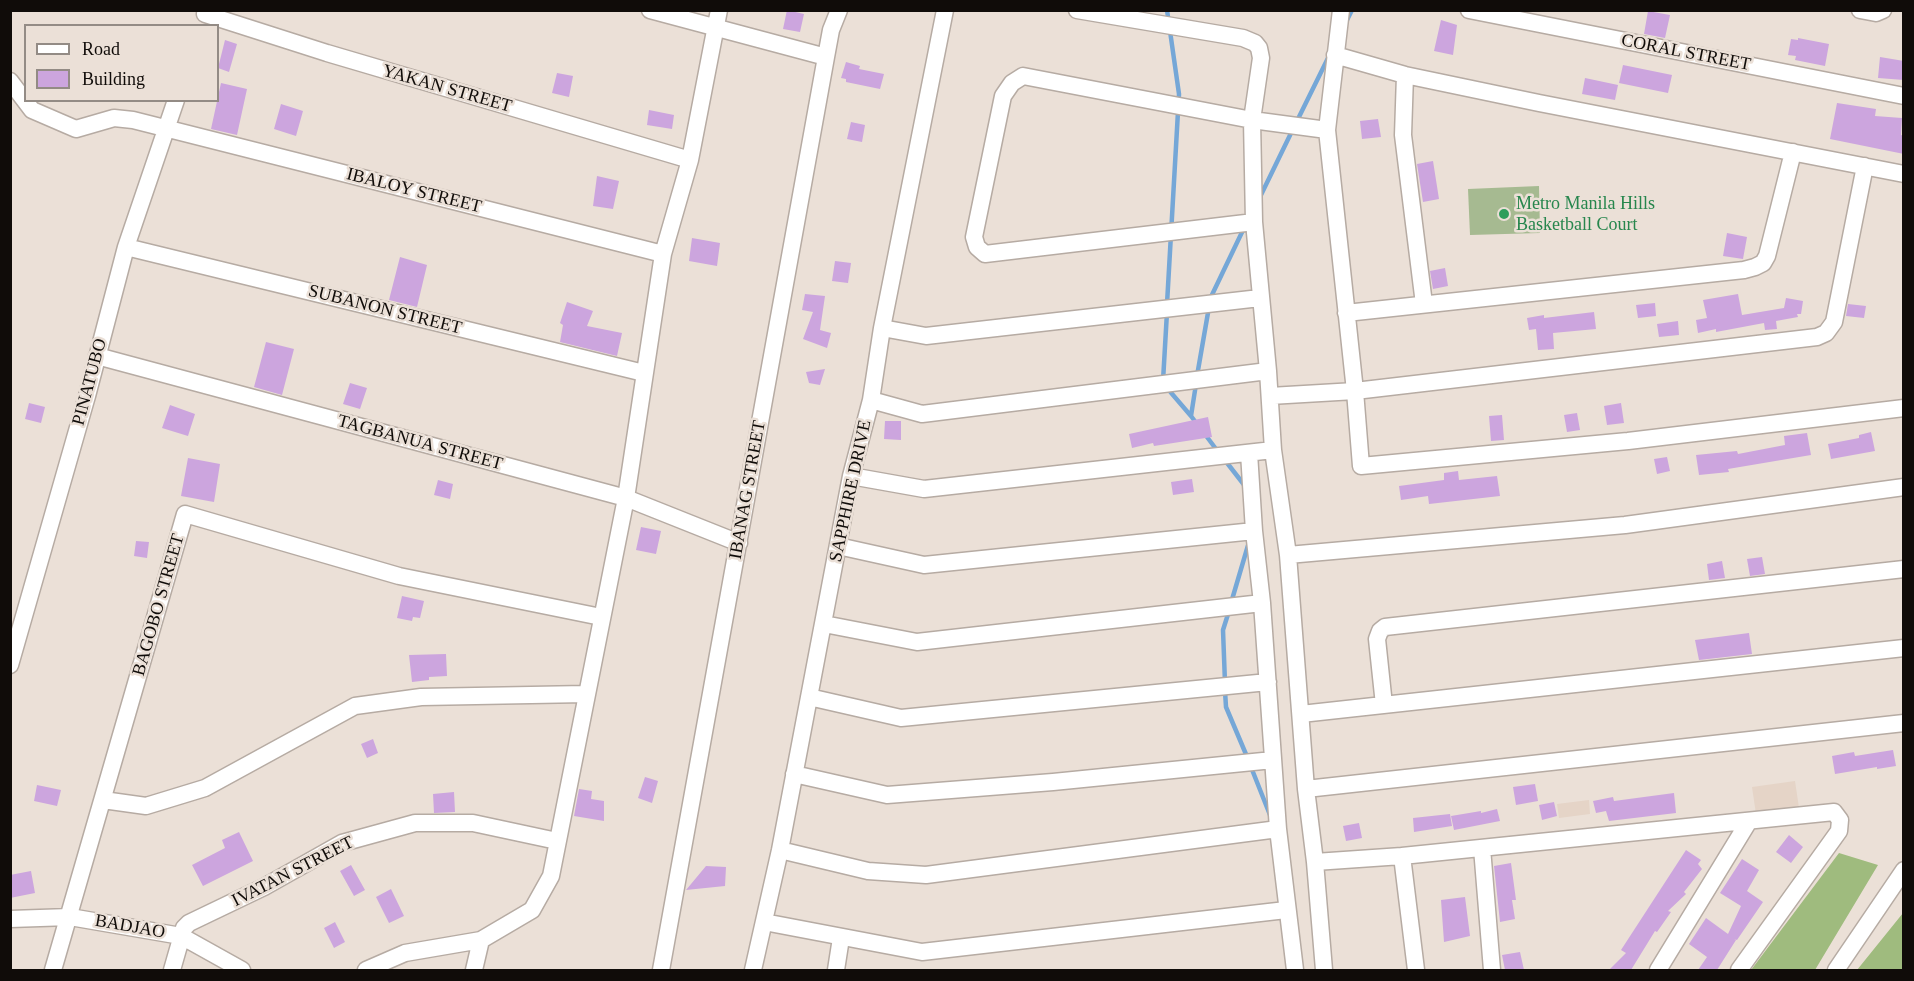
<!DOCTYPE html>
<style>
body{margin:0}
#map{position:relative;width:1914px;height:981px;overflow:hidden;background:#ebe0d7;font-family:"Times New Roman",serif}
canvas{display:block}
.frame{position:absolute;inset:0;border:12px solid #100c09;pointer-events:none}
.legend{position:absolute;left:24px;top:24px;width:195px;height:78px;box-sizing:border-box;background:#ebe0d7;border:2px solid #938b85;margin:0;padding:8px 10px;list-style:none;font-size:18px;color:#100c09}
.legend li{display:flex;align-items:center;gap:12px;height:30px}
.legend b{width:30px;border:2px solid #938b85}
</style>
<div id="map">
<canvas width="1914" height="981"></canvas>
<div class="frame"></div>
<ul class="legend">
<li><b style="height:8px;background:#fff"></b>Road</li>
<li><b style="height:16px;background:#cca5de"></b>Building</li>
</ul>
</div>
<script>
const ctx = document.querySelector('canvas').getContext('2d');
ctx.lineJoin = 'round';
function fill(path, color) { ctx.fillStyle = color; ctx.fill(path, 'evenodd'); }
const toPath = rows => new Path2D(rows.map(r => 'M' + r).join(''));
function trace(path, color, width, dash) { ctx.strokeStyle = color; ctx.lineWidth = width; ctx.lineCap = dash ? 'butt' : 'round'; ctx.setLineDash(dash || []); ctx.stroke(path); }
function label(font, color, halo, rows, align = 'center') {
  ctx.font = font + ' "Times New Roman",serif'; ctx.lineWidth = 5; ctx.setLineDash([]); ctx.textBaseline = 'middle'; ctx.strokeStyle = halo; ctx.fillStyle = color; for (const [text, x, y, turn = 0] of rows) {
    ctx.save(); ctx.translate(x, y); ctx.rotate((+turn || 0) * Math.PI / 180); ctx.textAlign = isNaN(turn) ? turn : align; if (halo) ctx.strokeText(text, 0, 0); ctx.fillText(text, 0, 0); ctx.restore();
  }
}
fill(toPath([
 [1795,781,1799,808,1756,814,1752,787],
 [1589,800,1590,814,1559,818,1557,804]
]), '#e5d4c7');
fill(toPath([
 [1539,186,1540,233,1470,235,1468,189]
]), '#a6ba91');
fill(toPath([
 [1839,853,1878,865,1815,970,1751,970],
 [1903,913,1903,970,1857,970]
]), '#9fbb7e');
trace(toPath([
 [1167,10,1179,94,1167,304],
 [1346,22,1352,10],
 [1297,121,1329,56],
 [1260,197,1293,129],
 [1210,299,1244,228],
 [1197,376,1209,307],
 [1163,381,1167,312],
 [1196,384,1191,416,1197,424],
 [1167,388,1191,416],
 [1204,433,1219,453],
 [1224,459,1245,486],
 [1231,603,1249,542],
 [1225,683,1223,630,1229,611],
 [1225,691,1226,707,1248,759],
 [1251,767,1270,815]
]), '#75a7d7', 4.5);
fill(toPath([
 [787,10,804,14,800,32,783,29],
 [1648,11,1670,15,1665,38,1644,34],
 [1441,20,1457,25,1453,55,1434,51],
 [1798,38,1829,44,1825,66,1795,60,1796,56,1788,55,1791,39,1798,40],
 [225,40,237,44,229,72,218,68],
 [1880,57,1904,61,1904,80,1878,78],
 [846,62,860,66,859,69,884,74,880,89,846,82,846,79,841,78],
 [1623,65,1672,75,1668,93,1619,83],
 [557,73,573,76,569,97,552,93],
 [1585,78,1618,85,1615,100,1582,94],
 [221,83,247,89,237,135,211,129],
 [1837,103,1876,109,1875,116,1902,118,1901,135,1904,136,1904,154,1830,139],
 [281,104,303,111,296,136,274,129],
 [649,110,674,115,672,129,647,125],
 [1378,119,1381,137,1362,139,1360,121],
 [851,122,865,125,862,142,847,139],
 [1433,161,1439,199,1423,202,1417,164],
 [597,176,619,181,613,209,593,206],
 [1727,233,1747,237,1743,259,1723,256],
 [692,238,720,243,717,266,689,261],
 [400,257,427,265,417,307,389,300],
 [835,261,851,263,848,283,832,281],
 [1445,268,1448,286,1433,289,1430,271],
 [805,294,825,296,820,330,831,333,827,348,803,339,813,312,802,310],
 [1738,294,1742,315,1784,308,1786,298,1803,301,1801,314,1797,314,1798,317,1776,321,1777,329,1765,330,1764,323,1716,332,1716,329,1698,333,1696,320,1707,318,1703,300],
 [567,302,593,311,587,326,622,333,617,356,560,342,563,325,560,323],
 [1655,303,1656,316,1638,318,1636,305],
 [1848,304,1866,306,1864,318,1846,316],
 [1594,312,1596,329,1553,333,1554,349,1538,350,1536,329,1529,330,1527,318,1544,315,1544,318],
 [1678,321,1679,335,1659,337,1657,324],
 [266,342,294,349,282,395,254,387],
 [825,369,820,385,809,383,806,372],
 [350,383,367,388,360,409,343,404],
 [29,403,45,407,41,423,25,419],
 [1621,403,1624,423,1607,425,1604,406],
 [170,405,195,414,188,436,162,428],
 [1577,413,1580,430,1567,432,1564,415],
 [1502,415,1504,440,1491,441,1489,416],
 [1208,417,1212,437,1154,446,1153,443,1132,448,1129,434],
 [885,421,901,421,901,440,884,439],
 [1871,432,1875,451,1831,459,1828,444,1859,438,1859,435],
 [1807,433,1811,455,1728,469,1729,472,1699,475,1696,455,1737,451,1738,454,1785,445,1784,436],
 [1667,457,1670,471,1657,474,1654,459],
 [188,458,220,464,214,502,181,496],
 [1458,471,1459,480,1497,476,1500,496,1429,504,1428,496,1401,500,1399,486,1444,480,1444,473],
 [1192,479,1194,492,1173,495,1171,482],
 [438,480,453,484,450,499,434,495],
 [641,527,661,531,656,554,636,550],
 [136,541,149,542,147,558,134,556],
 [1762,557,1765,574,1750,576,1747,559],
 [1722,561,1725,578,1709,580,1707,564],
 [402,596,424,601,420,618,413,617,412,621,397,618],
 [1749,633,1752,654,1699,660,1695,640],
 [446,654,447,676,429,677,429,680,412,682,409,655],
 [373,739,378,753,367,758,361,744],
 [1893,750,1896,766,1877,769,1877,767,1835,774,1832,756,1854,752,1855,756],
 [645,777,658,781,652,803,638,798],
 [1535,784,1538,801,1516,805,1513,787],
 [37,785,61,790,57,806,34,801],
 [579,789,592,791,591,799,604,801,604,821,574,816],
 [454,792,455,812,434,813,433,794],
 [1674,793,1676,813,1609,821,1606,811,1596,813,1593,801,1613,797,1614,801],
 [1554,802,1557,816,1542,820,1539,805],
 [1497,809,1500,821,1454,830,1451,816,1481,811,1481,813],
 [1450,814,1452,826,1414,832,1413,818],
 [1359,823,1362,838,1346,841,1343,826],
 [239,832,253,861,203,886,192,865,225,848,222,840],
 [1789,835,1803,847,1791,863,1776,852],
 [1686,850,1701,860,1698,864,1702,869,1684,892,1686,894,1668,911,1671,912,1657,932,1655,931,1631,970,1609,970,1626,953,1621,950],
 [1742,859,1759,870,1747,891,1763,902,1737,940,1734,939,1736,940,1717,970,1698,970,1707,957,1689,944,1706,918,1728,934,1741,906,1720,893],
 [1511,863,1516,900,1512,900,1515,919,1500,922,1494,866],
 [351,865,365,890,354,896,340,871],
 [706,866,726,867,725,886,686,890],
 [31,871,35,893,10,898,10,875],
 [391,889,404,916,389,923,376,897],
 [1465,897,1470,936,1444,942,1441,900],
 [335,922,345,942,334,948,324,928],
 [1520,952,1524,970,1505,970,1502,955]
]), '#cca5de');
const minor = toPath([
 [650,10,826,57],
 [1077,10,1243,38,1255,43,1259,48,1261,58,1252,120,1254,222,1268,371,1273,450,1288,555,1306,789,1315,862,1324,970],
 [1341,10,1327,130,1355,391,1361,466,1628,441,1904,408],
 [1469,10,1904,96],
 [1860,10,1876,13,1883,10],
 [205,14,327,53,690,160],
 [1335,55,1405,75,1539,103,1904,174],
 [1405,75,1403,135,1424,304],
 [10,81,32,110,76,129,114,118,133,120,663,254],
 [1254,222,985,254,977,247,974,237,1003,96,1012,83,1023,76,1252,120,1327,130],
 [126,247,644,373],
 [1346,313,1744,270,1755,267,1763,263,1767,256,1793,152],
 [882,328,926,336,1260,298],
 [97,356,626,498,739,543],
 [1270,396,1355,391,1817,337,1826,333,1834,322,1865,166],
 [871,400,922,414,1268,371],
 [1249,453,1254,531,1262,603,1278,829,1295,970],
 [851,476,924,489,1273,450],
 [838,546,924,565,1254,531],
 [1288,555,1625,525,1904,487],
 [824,624,917,642,1262,603],
 [10,665,87,396,126,247,176,100],
 [809,697,901,718,1268,682],
 [1384,705,1377,639,1380,631,1385,627,1904,569],
 [1301,714,1904,648],
 [794,774,887,795,1053,782,1273,760],
 [1306,789,1904,723],
 [103,800,146,806,205,788,355,706,421,697,586,694],
 [1482,848,1492,970],
 [780,850,868,871,926,875,1278,829],
 [1402,856,1416,970],
 [1315,862,1402,856,1834,812,1840,820,1839,831,1739,970],
 [10,919,70,917,181,936,242,970],
 [764,922,922,952,1286,910],
 [53,970,185,514,399,576,601,617],
 [172,970,184,928,189,923,264,887,342,843,415,823,473,823,557,841],
 [366,970,405,953,481,940,532,910,551,876,626,498,663,254,690,160,719,10],
 [474,970,481,940],
 [661,970,826,57,831,30,839,10],
 [753,970,780,850,851,476,871,400,882,328,945,10],
 [836,970,841,938],
 [1658,970,1749,821],
 [1836,970,1904,870]
]);
trace(minor, '#b6aba3', 19);
trace(minor, '#fff', 16);
for (const [x, y, r, color] of [
 [1504,214,6,"#2e9e5b"]
]) { const dot = new Path2D(); dot.arc(x, y, r, 0, 2 * Math.PI); ctx.fillStyle = color; ctx.fill(dot); trace(dot, '#ebe0d7', 2); }
label('18px', '#100c09', '#ebe0d7', [
 ["CORAL STREET",1686,53,11],
 ["YAKAN STREET",447,89,16],
 ["IBALOY STREET",414,191,14],
 ["SUBANON STREET",385,310,14],
 ["PINATUBO",90,382,-75],
 ["TAGBANUA STREET",420,443,15],
 ["IBANAG STREET",748,490,-80],
 ["SAPPHIRE DRIVE",851,491,-78],
 ["BAGOBO STREET",159,605,-74],
 ["IVATAN STREET",293,872,-27],
 ["BADJAO",130,927,10]
]);
label('18px', '#27864d', '#ebe0d7', [
 ["Metro Manila Hills",1516,204],
 ["Basketball Court",1516,225]
], 'left');
</script>
